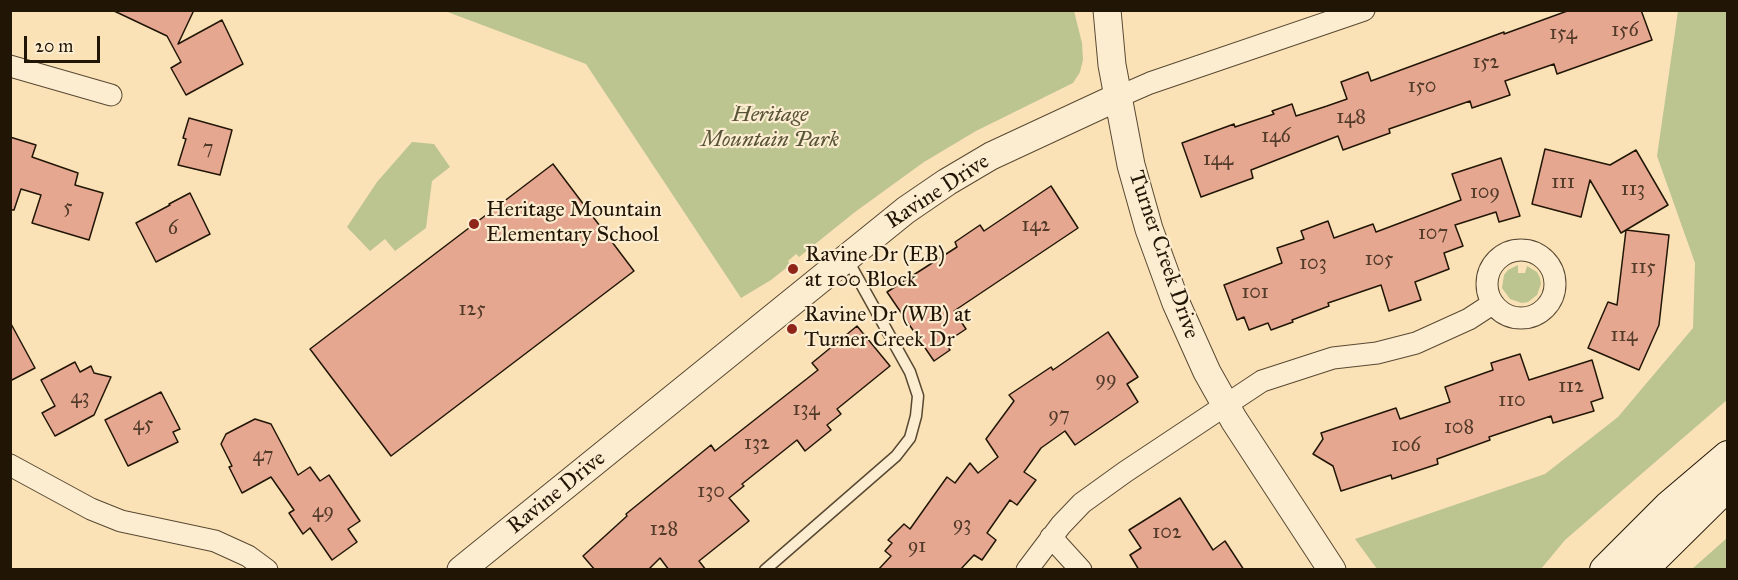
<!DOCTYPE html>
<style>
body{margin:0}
#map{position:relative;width:1738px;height:580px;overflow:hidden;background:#fbe2b6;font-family:"IM FELL Great Primer",serif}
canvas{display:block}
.frame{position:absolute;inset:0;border:12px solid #211606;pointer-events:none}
.scale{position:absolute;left:24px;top:36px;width:76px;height:27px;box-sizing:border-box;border:3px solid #211606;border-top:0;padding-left:8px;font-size:18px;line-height:21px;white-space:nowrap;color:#211606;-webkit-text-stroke:4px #fcecd0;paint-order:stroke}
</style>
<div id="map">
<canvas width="1738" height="580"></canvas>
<div class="frame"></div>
<div class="scale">20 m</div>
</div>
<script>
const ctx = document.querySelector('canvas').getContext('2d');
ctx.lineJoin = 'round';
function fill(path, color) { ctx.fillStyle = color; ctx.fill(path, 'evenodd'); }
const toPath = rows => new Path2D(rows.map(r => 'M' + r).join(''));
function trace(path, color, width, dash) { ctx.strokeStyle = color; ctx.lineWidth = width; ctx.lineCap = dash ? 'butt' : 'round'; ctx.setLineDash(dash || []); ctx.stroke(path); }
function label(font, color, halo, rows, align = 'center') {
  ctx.font = font + ' "IM FELL Great Primer",serif'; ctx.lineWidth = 4.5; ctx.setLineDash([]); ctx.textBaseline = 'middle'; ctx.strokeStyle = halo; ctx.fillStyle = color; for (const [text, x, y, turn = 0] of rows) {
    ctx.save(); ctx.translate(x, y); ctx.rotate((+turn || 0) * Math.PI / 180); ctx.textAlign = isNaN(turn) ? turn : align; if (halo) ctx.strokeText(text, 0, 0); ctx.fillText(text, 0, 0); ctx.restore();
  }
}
fill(toPath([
 [445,11,1074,11,1082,43,1083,60,1080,72,1073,83,976,131,924,162,855,212,799,257,796,254,788,261,790,265,771,280,741,298,586,64],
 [1678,11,1727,11,1727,400,1565,540,1541,569,1377,569,1355,539,1545,474,1618,417,1693,328,1695,263,1657,156],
 [412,142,434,144,450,167,432,181,426,228,395,251,385,239,370,251,347,227,377,182],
 [1518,265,1518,273,1525,273,1527,266,1537,272,1540,278,1541,284,1537,295,1528,302,1522,303,1510,299,1502,288,1504,275,1508,270],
 [1727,538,1727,569,1692,569]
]), '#bcc490');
const building = toPath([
 [112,10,194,10,178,44,222,20,243,64,186,95,171,68,181,62,167,36,112,10],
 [1570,10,1641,10,1652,40,1557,74,1554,64,1505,81,1510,95,1472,108,1470,101,1389,129,1390,133,1343,150,1338,136,1251,170,1253,178,1201,197,1182,143,1234,124,1235,127,1274,114,1272,111,1292,104,1296,116,1327,106,1347,99,1341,82,1368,72,1371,81,1504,32,1504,34,1570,10],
 [189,118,232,130,220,175,178,165,186,139,183,138,189,118],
 [10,137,36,145,32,157,78,173,75,185,103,193,89,240,32,223,41,195,21,189,14,210,10,210,10,137],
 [1545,149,1610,165,1636,150,1668,205,1626,230,1669,235,1659,325,1639,370,1588,348,1608,302,1617,305,1626,230,1621,233,1590,180,1581,217,1532,204,1545,149],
 [1501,158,1520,216,1499,222,1496,212,1455,225,1463,246,1444,253,1449,269,1415,282,1421,300,1389,311,1381,285,1328,303,1329,306,1292,320,1293,322,1271,330,1268,323,1249,330,1244,317,1237,320,1224,285,1282,263,1277,248,1304,239,1301,231,1328,221,1334,238,1373,224,1376,232,1461,200,1452,174,1501,158],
 [553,164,634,271,391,456,310,349,553,164],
 [1051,186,1078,228,954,311,966,329,945,343,950,350,934,361,887,292,957,247,955,242,980,225,984,231,1051,186],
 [190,193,210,234,156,262,136,223,170,205,169,204,190,193],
 [10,322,35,368,10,381,10,322],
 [857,326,890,366,837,409,841,414,827,425,831,430,805,451,797,440,742,484,744,486,729,498,749,521,699,561,706,570,669,570,660,558,648,570,595,570,583,556,627,516,626,514,711,445,715,451,818,370,812,363,857,326],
 [1108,332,1138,377,1127,384,1138,402,1075,445,1065,431,1041,448,1024,472,1036,480,1017,505,1010,500,987,533,996,540,982,560,974,555,960,570,878,570,891,556,885,551,892,543,888,540,904,524,910,529,947,477,955,483,970,463,978,473,998,457,986,439,1014,401,1009,395,1051,367,1053,370,1108,332],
 [1520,354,1529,380,1592,360,1603,398,1591,402,1594,411,1553,423,1551,416,1489,437,1490,440,1437,459,1438,464,1392,479,1391,475,1341,491,1333,466,1313,454,1323,439,1321,433,1396,408,1400,419,1450,402,1445,387,1493,370,1491,363,1520,354],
 [75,362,80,372,91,366,94,373,111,377,94,415,55,436,42,413,55,406,41,380,75,362],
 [161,392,180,429,173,432,178,442,128,466,105,420,161,392],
 [255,419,271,424,298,475,310,467,320,481,329,475,360,521,348,529,357,542,332,560,310,528,303,534,289,513,294,510,271,477,242,493,229,467,232,466,221,444,226,434,255,419],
 [1180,498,1213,550,1225,541,1244,570,1139,570,1130,555,1141,548,1129,530,1180,498]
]);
fill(building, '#e6a791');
trace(building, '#211606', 1.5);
const service = toPath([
 [765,570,896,456,910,438,916,416,918,396,910,372,846,257]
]);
const minor = toPath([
 [10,66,111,95],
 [1118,97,1150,83,1364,10],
 '1487 284a34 34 0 1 1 68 0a34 34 0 1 1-68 0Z',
 [10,465,91,509,121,521,215,541,248,556,267,570],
 [1051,537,1081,570],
 [1027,570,1061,525,1082,503,1125,472,1262,381,1333,358,1377,353,1416,343,1469,319,1492,304]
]);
const tertiary = toPath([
 [1107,10,1112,65,1131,165,1149,229,1176,303,1207,372,1234,420,1332,570],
 [461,570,906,210,947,182,991,156,1118,97]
]);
const secondary = toPath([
 [1605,570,1668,507,1728,456],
 [1642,570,1728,485]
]);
trace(service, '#584932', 13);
trace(minor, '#584932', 23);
trace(tertiary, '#584932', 29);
trace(secondary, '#211606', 32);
trace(service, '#fcecd0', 10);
trace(minor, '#fcecd0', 21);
trace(tertiary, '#fcecd0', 27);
trace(secondary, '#fcecd0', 30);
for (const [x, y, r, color] of [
 [474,224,6,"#8f2418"],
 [793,269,6,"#8f2418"],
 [792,329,6,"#8f2418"]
]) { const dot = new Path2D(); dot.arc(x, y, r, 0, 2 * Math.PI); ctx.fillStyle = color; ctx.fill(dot); trace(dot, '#fcecd0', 2); }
label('20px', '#523a29', null, [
 ["156",1625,31],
 ["154",1563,34],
 ["152",1486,63],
 ["150",1422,87],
 ["148",1351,118],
 ["146",1276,137],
 ["7",208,149],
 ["144",1218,160],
 ["111",1563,183],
 ["113",1633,190],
 ["109",1485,193],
 ["5",68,208],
 ["142",1036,226],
 ["6",173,229],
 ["107",1433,234],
 ["105",1379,260],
 ["103",1313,264],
 ["115",1643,268],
 ["101",1255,293],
 ["125",472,310],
 ["114",1624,336],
 ["99",1106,380],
 ["112",1571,387],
 ["43",80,398],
 ["110",1512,401],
 ["134",806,410],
 ["97",1059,416],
 ["45",143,425],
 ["108",1459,428],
 ["132",757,444],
 ["106",1406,446],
 ["47",263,456],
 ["130",711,492],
 ["49",323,512],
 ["93",962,525],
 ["128",664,530],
 ["102",1167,533],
 ["91",917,547]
]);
label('italic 22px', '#575336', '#fcecd0', [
 ["Heritage",770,116],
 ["Mountain Park",770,141]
]);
label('22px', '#211606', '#fcecd0', [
 ["Ravine Drive",938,192,-33],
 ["Turner Creek Drive",1163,255,71],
 ["Ravine Drive",557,493,-39]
]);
label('22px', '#211606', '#fcecd0', [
 ["Heritage Mountain",486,211],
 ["Elementary School",486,236],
 ["Ravine Dr (EB)",805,256],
 ["at 100 Block",805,281],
 ["Ravine Dr (WB) at",804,316],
 ["Turner Creek Dr",804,341]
], 'left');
</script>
